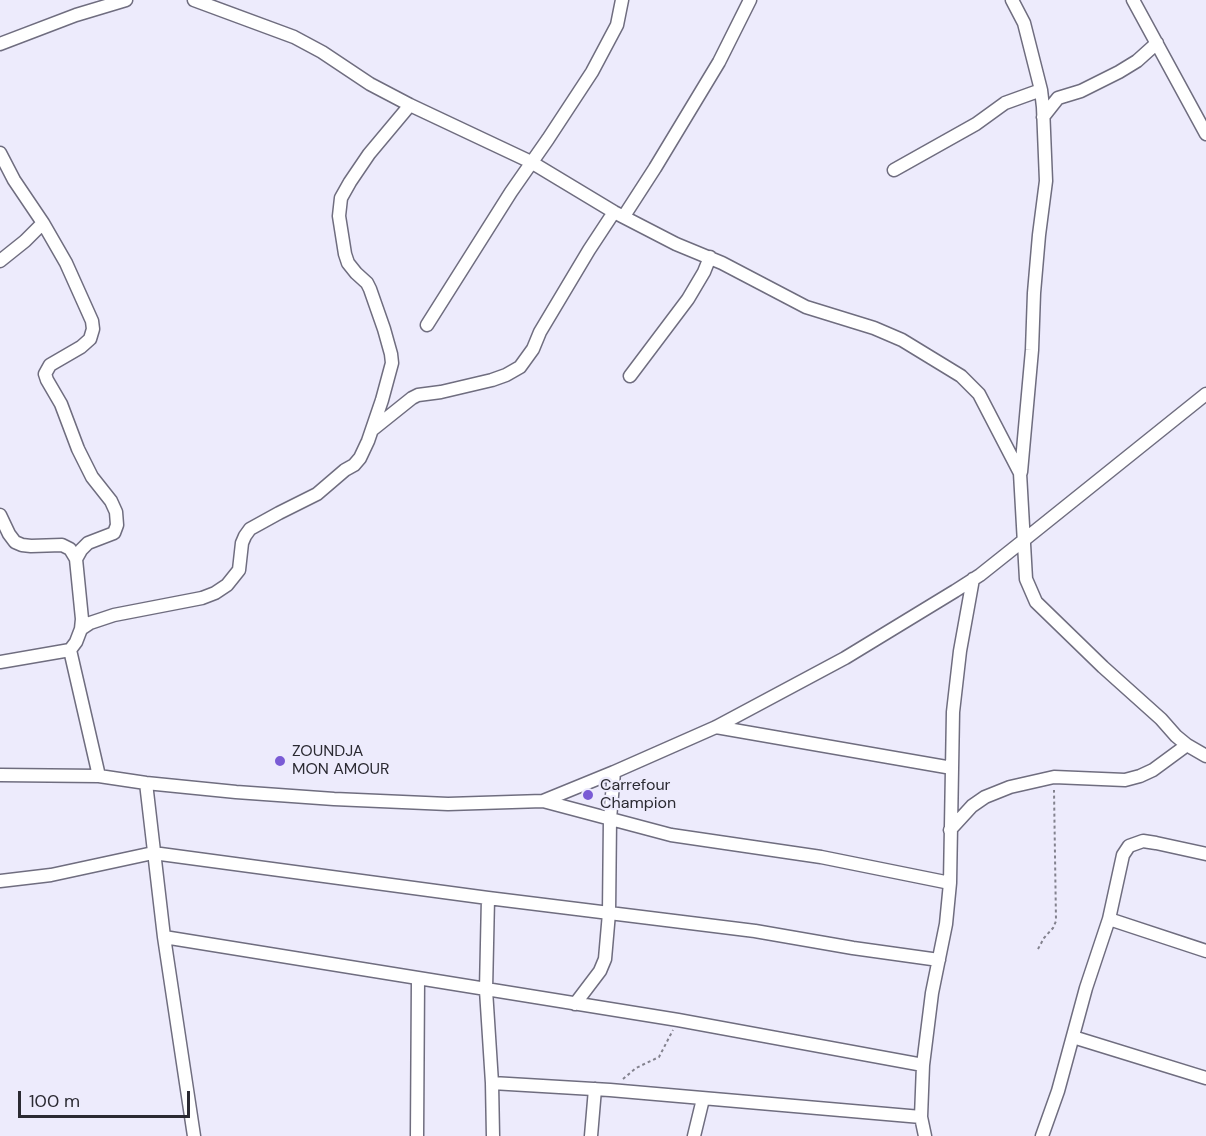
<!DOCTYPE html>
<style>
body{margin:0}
#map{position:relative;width:1206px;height:1136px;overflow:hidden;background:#edebfc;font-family:"DM Sans",sans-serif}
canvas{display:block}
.scale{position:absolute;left:18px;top:1091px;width:172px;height:27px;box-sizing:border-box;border:3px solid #2b2a32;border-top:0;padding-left:8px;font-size:18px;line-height:21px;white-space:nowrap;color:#2b2a32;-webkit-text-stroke:4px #edebfc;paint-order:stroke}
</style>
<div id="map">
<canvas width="1206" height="1136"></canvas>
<div class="scale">100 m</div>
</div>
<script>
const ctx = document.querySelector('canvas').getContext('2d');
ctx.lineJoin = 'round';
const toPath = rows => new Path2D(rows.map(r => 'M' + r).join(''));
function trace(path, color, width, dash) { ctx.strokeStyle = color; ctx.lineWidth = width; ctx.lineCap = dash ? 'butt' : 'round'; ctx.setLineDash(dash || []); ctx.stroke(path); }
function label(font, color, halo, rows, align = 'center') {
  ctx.font = font + ' "DM Sans",sans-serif'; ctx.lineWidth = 4.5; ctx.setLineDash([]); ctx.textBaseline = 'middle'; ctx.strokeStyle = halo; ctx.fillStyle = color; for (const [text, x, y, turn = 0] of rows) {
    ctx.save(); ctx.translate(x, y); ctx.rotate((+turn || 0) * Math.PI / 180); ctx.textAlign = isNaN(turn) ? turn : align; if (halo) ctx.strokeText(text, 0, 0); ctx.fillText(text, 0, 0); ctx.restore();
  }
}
const minor = toPath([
 [194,0,294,37,322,52,370,84,410,105,531,162,614,212,676,244,722,263,806,307,874,328,902,340,961,376,979,394,1020,473,1026,579,1036,602,1103,667,1161,719,1176,736,1187,745,1206,756],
 [1012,0,1024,23,1041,90,1043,107,1046,181,1039,235,1034,293,1032,350,1021,472],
 [1133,0,1206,134],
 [0,44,76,15,126,0],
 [1043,117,1058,98,1081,91,1119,72,1137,61,1157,43],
 [0,153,14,180,43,223,66,263,92,321,93,329,90,339,81,347,50,365,45,374,47,380,61,404,78,449,92,477,111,501,116,512,117,525,114,533,88,543,81,550,76,559],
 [894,170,976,124,1005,103,1041,90],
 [624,216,655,168,719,62,750,0],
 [0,261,25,241,43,223],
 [427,325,511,192,548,139,592,72,617,25,622,0],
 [630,376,688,299,704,272,710,257],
 [372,430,412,398,418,395,441,392,492,380,506,375,520,367,533,349,540,332,589,250,614,212],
 [0,515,9,534,15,542,22,545,31,546,62,545,70,549,76,559,82,619,81,629,76,642,70,650,0,662],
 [81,629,90,623,114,615,202,598,215,593,227,585,239,570,242,543,245,536,250,529,279,513,317,494,345,470,354,465,360,458,368,441,382,400,392,363,391,354,384,329,370,289,367,283,356,273,348,263,345,254,339,216,341,198,350,182,369,154,410,105],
 [70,650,99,776],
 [716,727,952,768],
 [0,775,99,776,146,783,236,792,334,799,448,804,543,801,614,772,716,727,845,658,955,591,980,575,1024,540,1206,394],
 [146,783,164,937,194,1136],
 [543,801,671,835,821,857,950,883],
 [950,830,972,806,985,797,1010,787,1054,777,1125,780,1140,776,1153,770,1187,745],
 [0,881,51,875,153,853,488,898,755,931,853,948,939,960],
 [488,898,486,990,492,1083,493,1136],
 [1109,919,1206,951],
 [164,937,678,1020,923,1065],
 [575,1004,600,971,605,959,609,913,610,819,614,772],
 [1073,1037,1206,1078],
 [492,1083,610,1090,921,1117],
 [417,1136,418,979],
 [591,1136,595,1089],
 [694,1136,703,1099],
 [925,1136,921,1117,923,1065,932,993,946,924,950,883,953,712,960,651,973,579],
 [1042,1136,1058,1091,1086,988,1109,919,1123,855,1129,846,1143,841,1156,843,1206,854]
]);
trace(minor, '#6f6d7f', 15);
trace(toPath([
 [1038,949,1044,938,1053,928,1056,921,1054,790],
 [623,1079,636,1068,659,1057,673,1030]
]), '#83828e', 2, [3, 3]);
trace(minor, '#fff', 12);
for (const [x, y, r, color] of [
 [280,761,6,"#7a5bd5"],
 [588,795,6,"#7a5bd5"]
]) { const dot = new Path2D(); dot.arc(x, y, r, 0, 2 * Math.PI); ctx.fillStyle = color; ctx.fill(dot); trace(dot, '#edebfc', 2); }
label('16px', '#2b2a32', '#edebfc', [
 ["ZOUNDJA",292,752],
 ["MON AMOUR",292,770],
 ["Carrefour",600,786],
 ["Champion",600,804]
], 'left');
</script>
